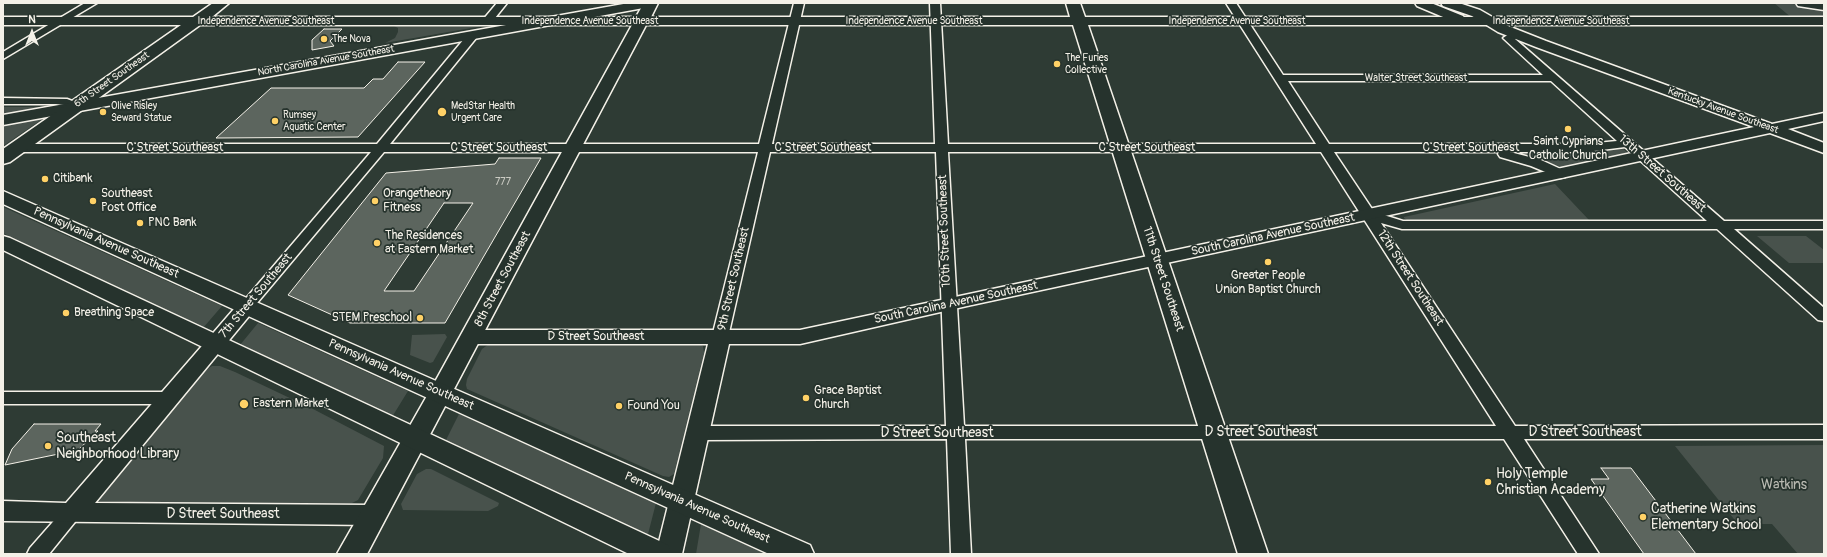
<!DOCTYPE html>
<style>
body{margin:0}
#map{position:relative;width:1827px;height:557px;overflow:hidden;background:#2e3b34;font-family:Pangolin,sans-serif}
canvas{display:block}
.frame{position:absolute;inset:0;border:4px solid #f4f1e8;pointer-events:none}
.north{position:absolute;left:12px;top:12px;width:40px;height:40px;-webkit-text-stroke:3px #26332d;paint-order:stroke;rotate:0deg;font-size:11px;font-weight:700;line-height:16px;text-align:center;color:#f4f1e8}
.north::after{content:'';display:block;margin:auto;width:14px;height:18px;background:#f4f1e8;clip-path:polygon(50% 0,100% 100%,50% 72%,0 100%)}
</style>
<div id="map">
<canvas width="1827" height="557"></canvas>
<div class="frame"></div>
<div class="north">N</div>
</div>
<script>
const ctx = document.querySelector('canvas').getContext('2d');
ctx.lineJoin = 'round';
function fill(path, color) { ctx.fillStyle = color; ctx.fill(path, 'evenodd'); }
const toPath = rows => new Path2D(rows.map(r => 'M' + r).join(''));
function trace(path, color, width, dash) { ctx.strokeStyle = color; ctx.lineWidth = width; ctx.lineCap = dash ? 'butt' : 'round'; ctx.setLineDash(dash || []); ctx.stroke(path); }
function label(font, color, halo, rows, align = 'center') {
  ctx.font = font + ' Pangolin,sans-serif'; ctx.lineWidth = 3.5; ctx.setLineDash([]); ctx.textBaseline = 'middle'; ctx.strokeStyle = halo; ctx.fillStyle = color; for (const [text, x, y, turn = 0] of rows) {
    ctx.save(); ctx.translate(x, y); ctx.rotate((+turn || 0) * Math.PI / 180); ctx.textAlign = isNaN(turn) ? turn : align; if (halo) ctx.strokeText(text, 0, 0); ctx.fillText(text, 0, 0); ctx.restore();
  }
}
fill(toPath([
 [1774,3,1787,3,1815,8,1824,12,1824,18,1792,18],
 [394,26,483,26,385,43,395,38,398,32,398,28],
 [3,107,60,107,3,146],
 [1617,147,1623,148,1627,153,1562,167,1515,153,1595,153,1607,151],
 [1555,184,1589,220,1408,221,1404,218,1404,217],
 [3,207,222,306,203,328,3,233],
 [1757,236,1806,236,1824,250,1824,263,1789,263],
 [258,323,408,391,392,417,240,345],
 [445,334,447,337,433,362,430,363,410,355,412,335],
 [501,343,503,345,684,345,688,343,698,343,703,346,704,353,674,474,669,477,663,476,467,389,466,385,467,379,482,349,489,344],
 [212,366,220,366,235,372,315,410,384,446,383,458,358,500,352,503,128,503,121,507,99,503,100,496,206,370],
 [459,414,656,503,647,538,445,442],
 [1824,445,1824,554,1798,554,1772,524,1738,524,1675,446],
 [426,469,431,469,499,503,498,506,488,511,403,510,401,504,417,474],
 [701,524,767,554,696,554]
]), '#48524c');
const building = toPath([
 [324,29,342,29,330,41,334,46,312,50,312,40,324,29],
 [398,62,425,62,358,137,216,138,271,88,364,88,373,79,383,79,398,62],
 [499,158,541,158,445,323,350,323,288,295,386,173,495,164,499,158],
 [444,203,473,203,414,291,384,291,444,203],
 [34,424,101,424,95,431,98,431,78,450,5,465,12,449,34,424],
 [1601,468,1631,468,1696,554,1644,554,1591,479,1609,479,1601,468]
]);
fill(building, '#5c655e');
trace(building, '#f4f1e8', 1);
const minor = toPath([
 [85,3,97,3,3,59,3,52,85,3],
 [497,3,507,3,491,23,483,23,482,21,497,3],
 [794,3,804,3,772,144,935,144,930,3,940,3,948,144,1316,144,1226,3,1236,3,1283,75,1543,75,1503,38,1512,32,1520,32,1521,34,1520,36,1515,39,1724,221,1824,221,1824,229,1734,229,1824,308,1824,321,1818,320,1717,229,1402,229,1381,223,1515,426,1824,425,1824,439,1524,439,1599,554,1578,554,1504,439,965,439,971,554,951,554,947,439,698,440,692,438,689,433,692,428,698,426,946,426,936,152,770,152,728,337,726,341,720,342,714,341,712,337,758,152,384,152,252,309,247,311,242,309,239,306,242,303,371,152,17,152,13,151,11,148,13,145,17,144,377,144,469,33,473,32,478,35,477,37,390,144,759,144,794,3],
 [1288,81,1551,81,1617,141,1586,144,1329,144,1288,81],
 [1625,147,1707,221,1403,221,1374,212,1334,152,1499,152,1498,154,1500,157,1531,166,1560,178,1565,177,1566,174,1565,171,1541,160,1510,152,1586,152,1625,147],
 [948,152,1321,152,1496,426,964,426,948,152],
 [3,98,67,99,80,104,82,106,76,109,65,105,56,104,3,104,3,98],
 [3,392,169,392,175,394,178,398,175,402,169,404,3,404,3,392],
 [73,504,80,507,83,512,49,554,27,554,30,548,66,507,73,504]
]);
const tertiary = toPath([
 [629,3,655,3,653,6,649,7,3,125,3,115,629,3],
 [1415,3,1431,3,1463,16,1465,19,1463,22,1459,23,1455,22,1417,6,1415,3],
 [1441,3,1459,3,1480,10,1508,26,1546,41,1772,124,1824,113,1824,121,1788,129,1824,143,1824,153,1770,133,967,306,800,344,729,344,682,554,656,554,708,344,471,344,464,342,461,337,464,332,471,330,800,330,1754,127,1536,47,1498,32,1472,16,1443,6,1441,3],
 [247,300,254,302,257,306,254,310,95,503,373,505,382,508,385,515,382,522,373,525,3,521,3,501,66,503,240,302,247,300]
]);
const secondary = toPath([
 [213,3,229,3,212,17,636,17,644,3,658,3,651,17,1070,17,1066,3,1080,3,1085,17,1824,17,1824,25,1088,25,1268,554,1238,554,1073,25,646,25,367,554,337,554,436,380,632,25,200,25,10,162,3,164,3,149,181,25,3,25,3,17,193,17,213,3]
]);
const primary = toPath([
 [1796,3,1824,3,1824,10,1798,6,1796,3],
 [3,191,810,545,814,554,769,554,3,204,3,191],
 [3,236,10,238,668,545,672,554,629,554,3,250,3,236]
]);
trace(minor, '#f4f1e8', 3);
trace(tertiary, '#f4f1e8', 3);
trace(secondary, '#f4f1e8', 3);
trace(primary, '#f4f1e8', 3);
fill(minor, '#26332d');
fill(tertiary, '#26332d');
fill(secondary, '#26332d');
fill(primary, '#26332d');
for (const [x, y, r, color] of [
 [324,39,4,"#ffd166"],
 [1057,64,4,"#ffd166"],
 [103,112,4,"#ffd166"],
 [442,112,5,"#ffd166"],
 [275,121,4,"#ffd166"],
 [1568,129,4,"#ffd166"],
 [45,179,4,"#ffd166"],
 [93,201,4,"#ffd166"],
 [375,201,4,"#ffd166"],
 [140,223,4,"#ffd166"],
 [377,243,4,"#ffd166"],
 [1268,262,4,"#ffd166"],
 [66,313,4,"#ffd166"],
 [420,318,4,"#ffd166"],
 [806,398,4,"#ffd166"],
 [244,404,5,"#ffd166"],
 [619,406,4,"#ffd166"],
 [48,446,4,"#ffd166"],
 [1488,482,4,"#ffd166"],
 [1643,517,4,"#ffd166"]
]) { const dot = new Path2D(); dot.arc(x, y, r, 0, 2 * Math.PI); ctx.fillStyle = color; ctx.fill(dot); trace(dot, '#26332d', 1.5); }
label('10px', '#f4f1e8', '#26332d', [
 ["Independence Avenue Southeast",266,21],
 ["Independence Avenue Southeast",590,21],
 ["Independence Avenue Southeast",914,21],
 ["Independence Avenue Southeast",1237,21],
 ["Independence Avenue Southeast",1561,21],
 ["North Carolina Avenue Southeast",326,61,-10],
 ["Walter Street Southeast",1416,78],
 ["6th Street Southeast",112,80,-35],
 ["Kentucky Avenue Southeast",1723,111,20]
]);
label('10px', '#f4f1e8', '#26332d', [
 ["The Nova",332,39],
 ["The Furies",1065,58],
 ["Collective",1065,70],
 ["Olive Risley",111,106],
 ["Seward Statue",111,118],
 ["MedStar Health",451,106],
 ["Urgent Care",451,118],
 ["Rumsey",283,115],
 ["Aquatic Center",283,127]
], 'left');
label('10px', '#cecec6', null, [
 ["777",503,182]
]);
label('12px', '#f4f1e8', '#26332d', [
 ["Saint Cyprians",1568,142,"center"],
 ["Catholic Church",1568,156,"center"],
 ["Citibank",53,179],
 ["Southeast",101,194],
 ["Post Office",101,208],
 ["Orangetheory",383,194],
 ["Fitness",383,208],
 ["PNC Bank",148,223],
 ["The Residences",385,236],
 ["at Eastern Market",385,250],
 ["Greater People",1268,276,"center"],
 ["Union Baptist Church",1268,290,"center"],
 ["Breathing Space",74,313],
 ["STEM Preschool",412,318,"right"],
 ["Grace Baptist",814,391],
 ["Church",814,405],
 ["Eastern Market",253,404],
 ["Found You",627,406]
], 'left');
label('12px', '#f4f1e8', '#26332d', [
 ["C Street Southeast",175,148],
 ["C Street Southeast",499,148],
 ["C Street Southeast",823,148],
 ["C Street Southeast",1147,148],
 ["C Street Southeast",1471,148],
 ["13th Street Southeast",1662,174,41],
 ["10th Street Southeast",945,231,-92],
 ["South Carolina Avenue Southeast",1273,235,-12],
 ["Pennsylvania Avenue Southeast",106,243,24],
 ["12th Street Southeast",1410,278,57],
 ["8th Street Southeast",503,279,-62],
 ["9th Street Southeast",734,279,-77],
 ["11th Street Southeast",1163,279,72],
 ["7th Street Southeast",256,296,-50],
 ["South Carolina Avenue Southeast",956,303,-12],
 ["D Street Southeast",596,337],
 ["Pennsylvania Avenue Southeast",401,375,24],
 ["Pennsylvania Avenue Southeast",697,508,24]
]);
label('14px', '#f4f1e8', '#26332d', [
 ["D Street Southeast",1261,432],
 ["D Street Southeast",1585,432],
 ["D Street Southeast",937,433],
 ["D Street Southeast",223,514]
]);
label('14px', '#f4f1e8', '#26332d', [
 ["Southeast",56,438],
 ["Neighborhood Library",56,454],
 ["Holy Temple",1496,474],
 ["Christian Academy",1496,490],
 ["Catherine Watkins",1651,509],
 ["Elementary School",1651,525]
], 'left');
label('14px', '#b8b9b1', '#26332d', [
 ["Watkins",1784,485]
]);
</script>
